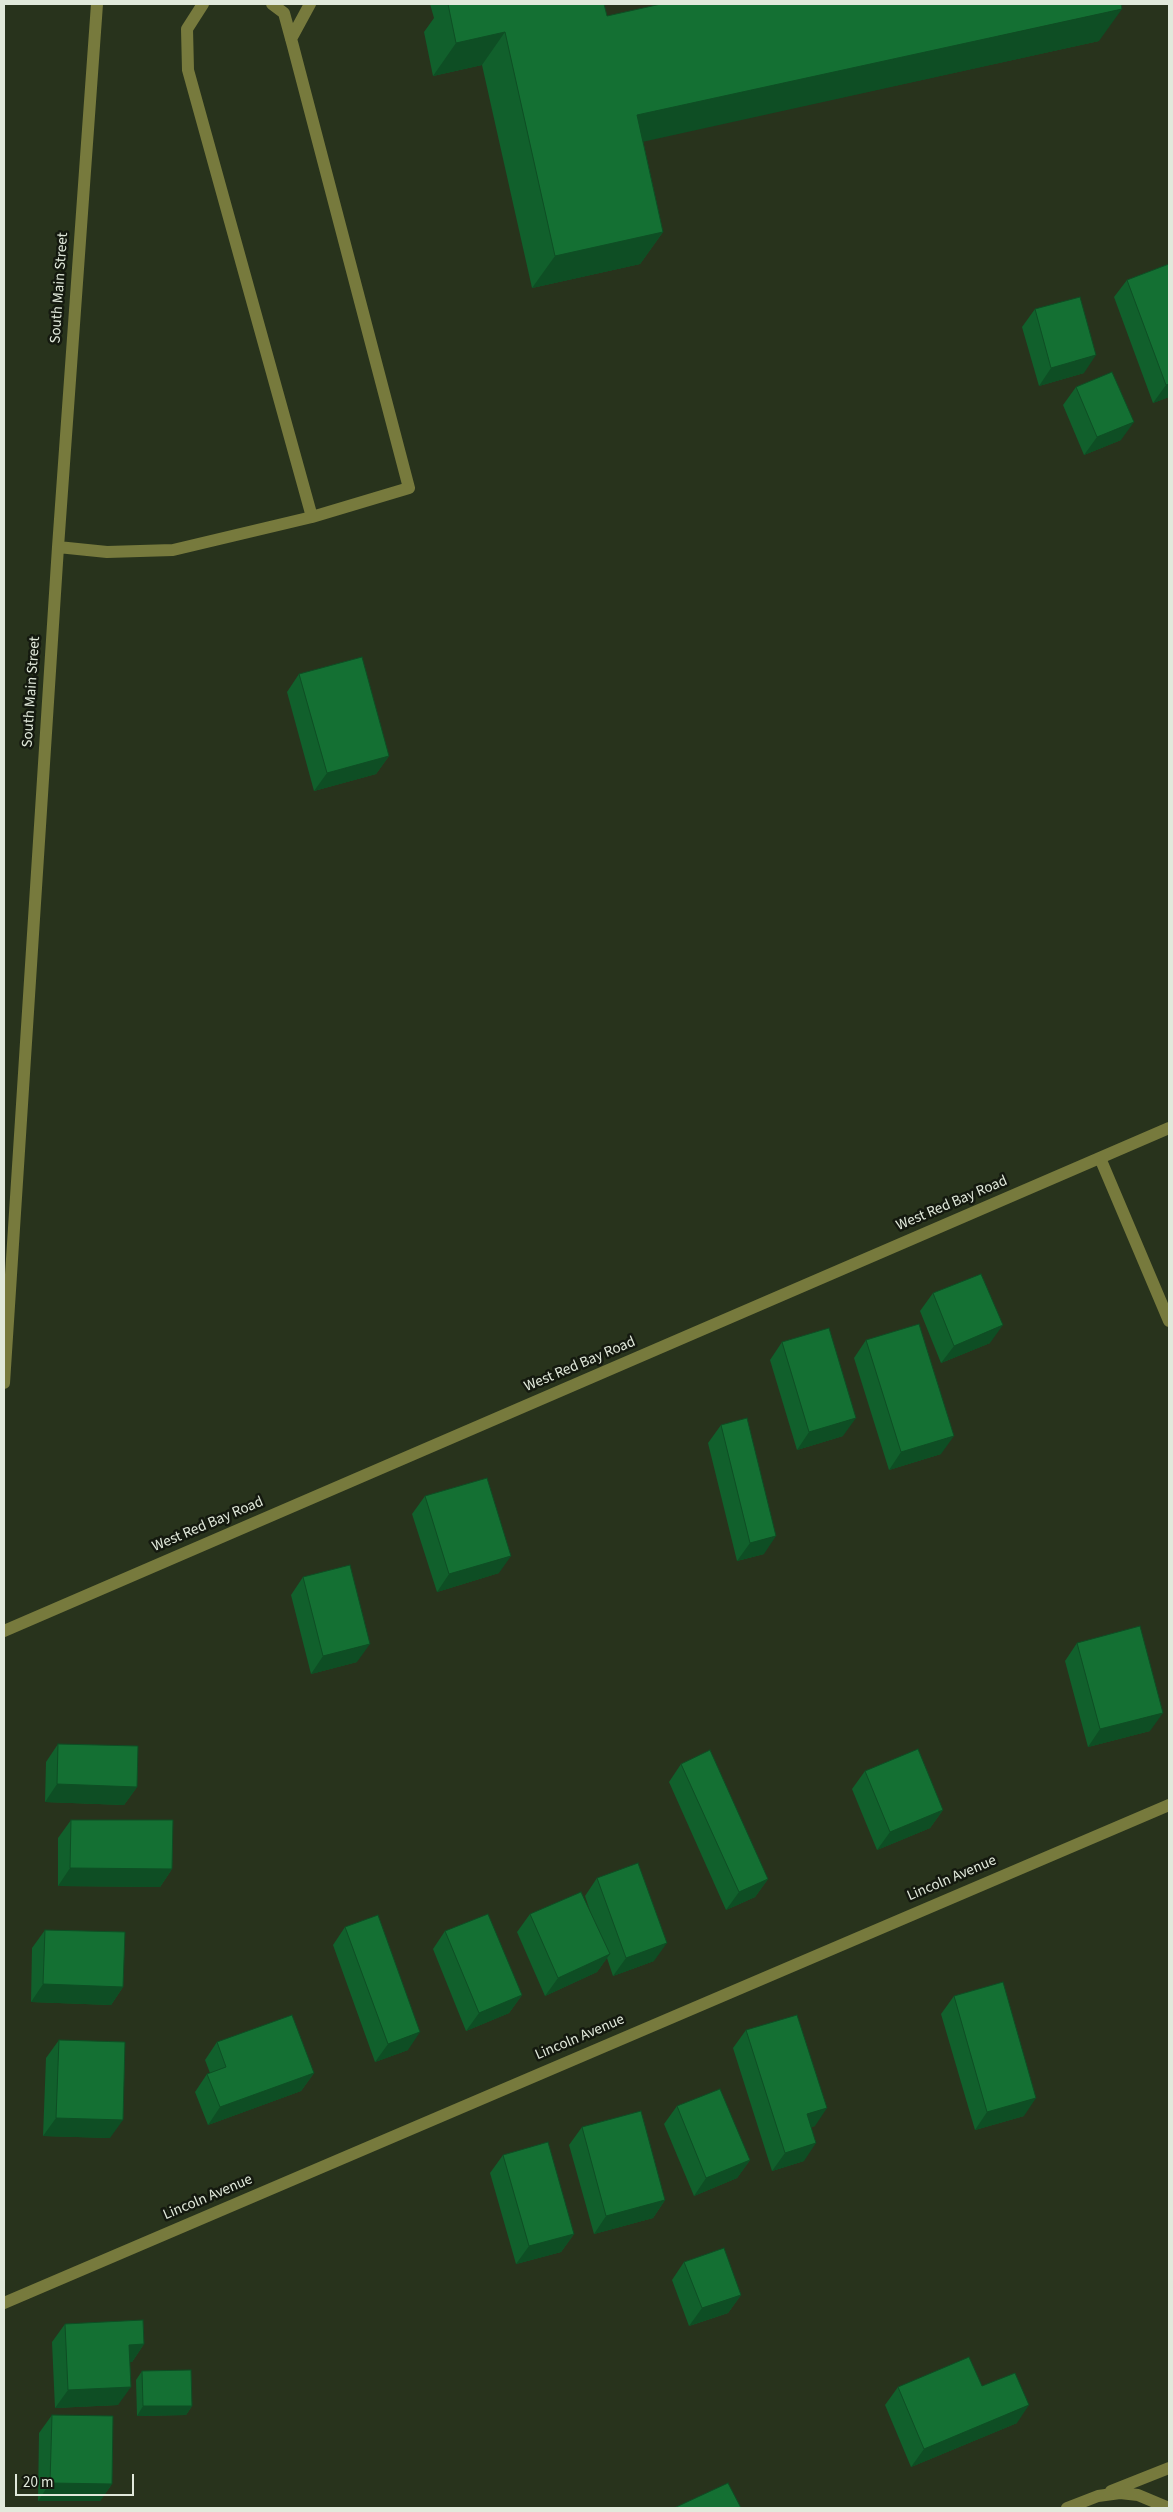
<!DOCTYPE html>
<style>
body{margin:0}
#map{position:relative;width:1173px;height:2512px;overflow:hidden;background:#28331c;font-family:"Source Sans 3",sans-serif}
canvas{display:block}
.frame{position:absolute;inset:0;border:5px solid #e1e9db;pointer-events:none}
.scale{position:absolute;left:15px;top:2474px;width:119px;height:22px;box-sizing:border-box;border:2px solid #e1e9db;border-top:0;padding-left:6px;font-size:15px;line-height:18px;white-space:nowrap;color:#e1e9db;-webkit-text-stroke:4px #14190f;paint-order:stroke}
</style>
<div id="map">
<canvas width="1173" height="2512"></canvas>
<div class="frame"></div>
<div class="scale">20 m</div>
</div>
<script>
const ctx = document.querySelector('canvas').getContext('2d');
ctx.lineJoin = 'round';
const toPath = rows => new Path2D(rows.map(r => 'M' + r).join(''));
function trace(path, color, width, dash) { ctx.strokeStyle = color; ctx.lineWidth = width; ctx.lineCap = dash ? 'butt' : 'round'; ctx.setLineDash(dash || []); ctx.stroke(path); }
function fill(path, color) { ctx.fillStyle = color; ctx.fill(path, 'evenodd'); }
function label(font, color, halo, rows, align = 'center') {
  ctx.font = font + ' "Source Sans 3",sans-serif'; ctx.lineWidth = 5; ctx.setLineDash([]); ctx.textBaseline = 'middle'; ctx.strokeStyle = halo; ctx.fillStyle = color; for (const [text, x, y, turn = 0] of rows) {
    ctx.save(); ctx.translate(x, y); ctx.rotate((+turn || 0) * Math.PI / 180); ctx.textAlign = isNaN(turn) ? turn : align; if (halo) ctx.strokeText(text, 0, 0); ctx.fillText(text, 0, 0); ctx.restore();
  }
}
trace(toPath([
 [203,4,187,29,188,70,312,517],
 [291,39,310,4],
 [58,547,107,552,173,550,312,517,409,488,293,46,284,13,272,4],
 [1100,1158,1169,1321],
 [4,1383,58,547,97,4],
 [4,1631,1169,1128],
 [4,2303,1169,1805],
 [1111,2491,1169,2468],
 [1067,2508,1098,2496,1120,2493,1138,2495,1169,2508]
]), '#777a3d', 12);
fill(toPath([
 [430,4,604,4,607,16,1099,41,643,141,663,232,640,264,532,288,482,65,433,76,424,32,434,18],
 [1169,264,1169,397,1153,403,1114,297,1127,280],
 [1035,309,1084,373,1039,386,1022,327],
 [1076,387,1121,440,1084,455,1063,405],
 [299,674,389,756,376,774,314,791,287,692],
 [933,1293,990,1343,941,1363,920,1311],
 [866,1340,941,1454,889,1470,854,1358],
 [782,1342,843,1436,797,1450,770,1360],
 [721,1425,764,1554,737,1561,708,1443],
 [425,1496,499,1573,437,1592,412,1514],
 [303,1577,357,1662,311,1674,291,1595],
 [1077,1643,1150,1731,1088,1747,1065,1661],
 [58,1744,137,1787,124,1805,45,1802,46,1762],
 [681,1764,768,1879,755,1897,726,1910,669,1782],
 [865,1771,943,1810,930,1828,877,1850,852,1789],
 [71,1820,172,1869,160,1887,58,1886,58,1838],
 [597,1878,654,1961,613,1976,607,1958,597,1972,545,1996,517,1932,530,1914,591,1914,585,1896],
 [345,1927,408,2050,375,2062,333,1945],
 [45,1930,123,1987,111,2005,31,2002,32,1948],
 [445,1931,522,1995,509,2013,466,2031,433,1949],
 [954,1996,1024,2116,975,2130,941,2014],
 [746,2030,815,2126,811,2127,804,2161,772,2171,733,2048],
 [59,2040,110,2138,43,2136,46,2058],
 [217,2042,314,2073,301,2091,208,2125,195,2092,207,2074,210,2073,205,2060],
 [677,2106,750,2160,737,2178,694,2196,664,2124],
 [582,2127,665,2200,653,2218,594,2234,569,2145],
 [503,2155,574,2234,561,2252,516,2264,490,2173],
 [684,2262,741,2295,728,2313,689,2326,672,2280],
 [65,2324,144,2344,132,2362,130,2362,118,2405,55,2408,52,2342],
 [142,2371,192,2406,186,2415,137,2416,136,2380],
 [982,2386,1017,2423,911,2467,885,2405,898,2387],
 [52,2415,112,2484,100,2501,38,2501,39,2433]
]), '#11602c');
fill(toPath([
 [1122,9,1099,41,615,148,637,115],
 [505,32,482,65,433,76,456,43],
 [663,232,640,264,532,288,555,256],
 [1096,355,1084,373,1039,386,1051,368],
 [1169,384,1169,397,1153,403,1166,385],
 [1134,422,1121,440,1084,455,1097,437],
 [389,756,376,774,314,791,327,773],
 [1003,1325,990,1343,941,1363,954,1346],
 [856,1418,843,1436,797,1450,809,1432],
 [954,1436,941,1454,889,1470,901,1452],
 [776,1536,764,1554,737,1561,750,1543],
 [511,1556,499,1573,437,1592,449,1574],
 [370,1644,357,1662,311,1674,323,1656],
 [1163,1713,1150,1731,1088,1747,1100,1729],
 [57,1784,137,1787,124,1805,45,1802],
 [943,1810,930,1828,877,1850,890,1832],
 [70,1868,172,1869,160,1887,58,1886],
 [768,1879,755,1897,726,1910,739,1892],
 [667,1943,654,1961,613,1976,626,1958],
 [610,1954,597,1972,545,1996,558,1978],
 [43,1984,123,1987,111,2005,31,2002],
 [522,1995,509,2013,466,2031,479,2013],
 [420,2032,408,2050,375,2062,388,2044],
 [314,2073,301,2091,208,2125,220,2107],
 [1036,2098,1024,2116,975,2130,987,2112],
 [827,2108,815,2126,794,2132,807,2114],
 [56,2118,123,2120,110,2138,43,2136],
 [816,2143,804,2161,772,2171,785,2153],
 [750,2160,737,2178,694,2196,706,2178],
 [665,2200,653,2218,594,2234,606,2216],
 [574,2234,561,2252,516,2264,529,2246],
 [741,2295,728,2313,689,2326,702,2308],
 [144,2344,132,2362,117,2363,129,2345],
 [131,2387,118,2405,55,2408,68,2390],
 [1029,2405,1017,2423,911,2467,924,2449],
 [143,2406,192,2406,186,2415,137,2416],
 [50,2483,112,2484,100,2501,38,2501]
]), '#0e4e24');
const building = toPath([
 [448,4,604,4,607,16,661,4,1121,4,1122,9,637,115,663,232,555,256,505,32,456,43,448,4],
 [1169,264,1169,384,1166,385,1127,280,1169,264],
 [1080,297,1096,355,1051,368,1035,309,1080,297],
 [1112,372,1134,422,1097,437,1076,387,1112,372],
 [362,657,389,756,327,773,299,674,362,657],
 [981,1274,1003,1325,954,1346,933,1293,981,1274],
 [919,1324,954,1436,901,1452,866,1340,919,1324],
 [829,1328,856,1418,809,1432,782,1342,829,1328],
 [747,1418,776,1536,750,1543,721,1425,747,1418],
 [487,1478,511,1556,449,1574,425,1496,487,1478],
 [350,1565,370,1644,323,1656,303,1577,350,1565],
 [1140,1626,1163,1713,1100,1729,1077,1643,1140,1626],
 [58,1744,138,1746,137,1787,57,1784,58,1744],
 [918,1749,943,1810,890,1832,865,1771,918,1749],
 [710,1750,768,1879,739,1892,681,1764,710,1750],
 [71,1820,173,1820,172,1869,70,1868,71,1820],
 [638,1863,667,1943,626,1958,597,1878,638,1863],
 [581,1892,610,1954,558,1978,530,1914,581,1892],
 [488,1914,522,1995,479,2013,445,1931,488,1914],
 [378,1915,420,2032,388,2044,345,1927,378,1915],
 [45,1930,125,1932,123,1987,43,1984,45,1930],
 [1003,1982,1036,2098,987,2112,954,1996,1003,1982],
 [292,2015,314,2073,220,2107,207,2074,226,2067,217,2042,292,2015],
 [797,2015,827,2108,807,2114,816,2143,785,2153,746,2030,797,2015],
 [59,2040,125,2042,123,2120,56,2118,59,2040],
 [720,2089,750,2160,706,2178,677,2106,720,2089],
 [641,2111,665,2200,606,2216,582,2127,641,2111],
 [548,2142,574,2234,529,2246,503,2155,548,2142],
 [724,2248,741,2295,702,2308,684,2262,724,2248],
 [143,2320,144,2344,129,2345,131,2387,68,2390,65,2324,143,2320],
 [969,2357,982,2386,1015,2373,1029,2405,924,2449,898,2387,969,2357],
 [191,2370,192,2406,143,2406,142,2371,191,2370],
 [52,2415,113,2416,112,2484,50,2483,52,2415],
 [728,2483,741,2508,674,2508,728,2483]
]);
fill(building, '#147033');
trace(building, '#0e4e24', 1);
label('15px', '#e1e9db', '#14190f', [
 ["South Main Street",60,288,-86],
 ["South Main Street",32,692,-86],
 ["West Red Bay Road",952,1204,-23],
 ["West Red Bay Road",580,1365,-23],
 ["West Red Bay Road",208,1525,-23],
 ["Lincoln Avenue",952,1879,-23],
 ["Lincoln Avenue",580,2038,-23],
 ["Lincoln Avenue",208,2198,-23]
]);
</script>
